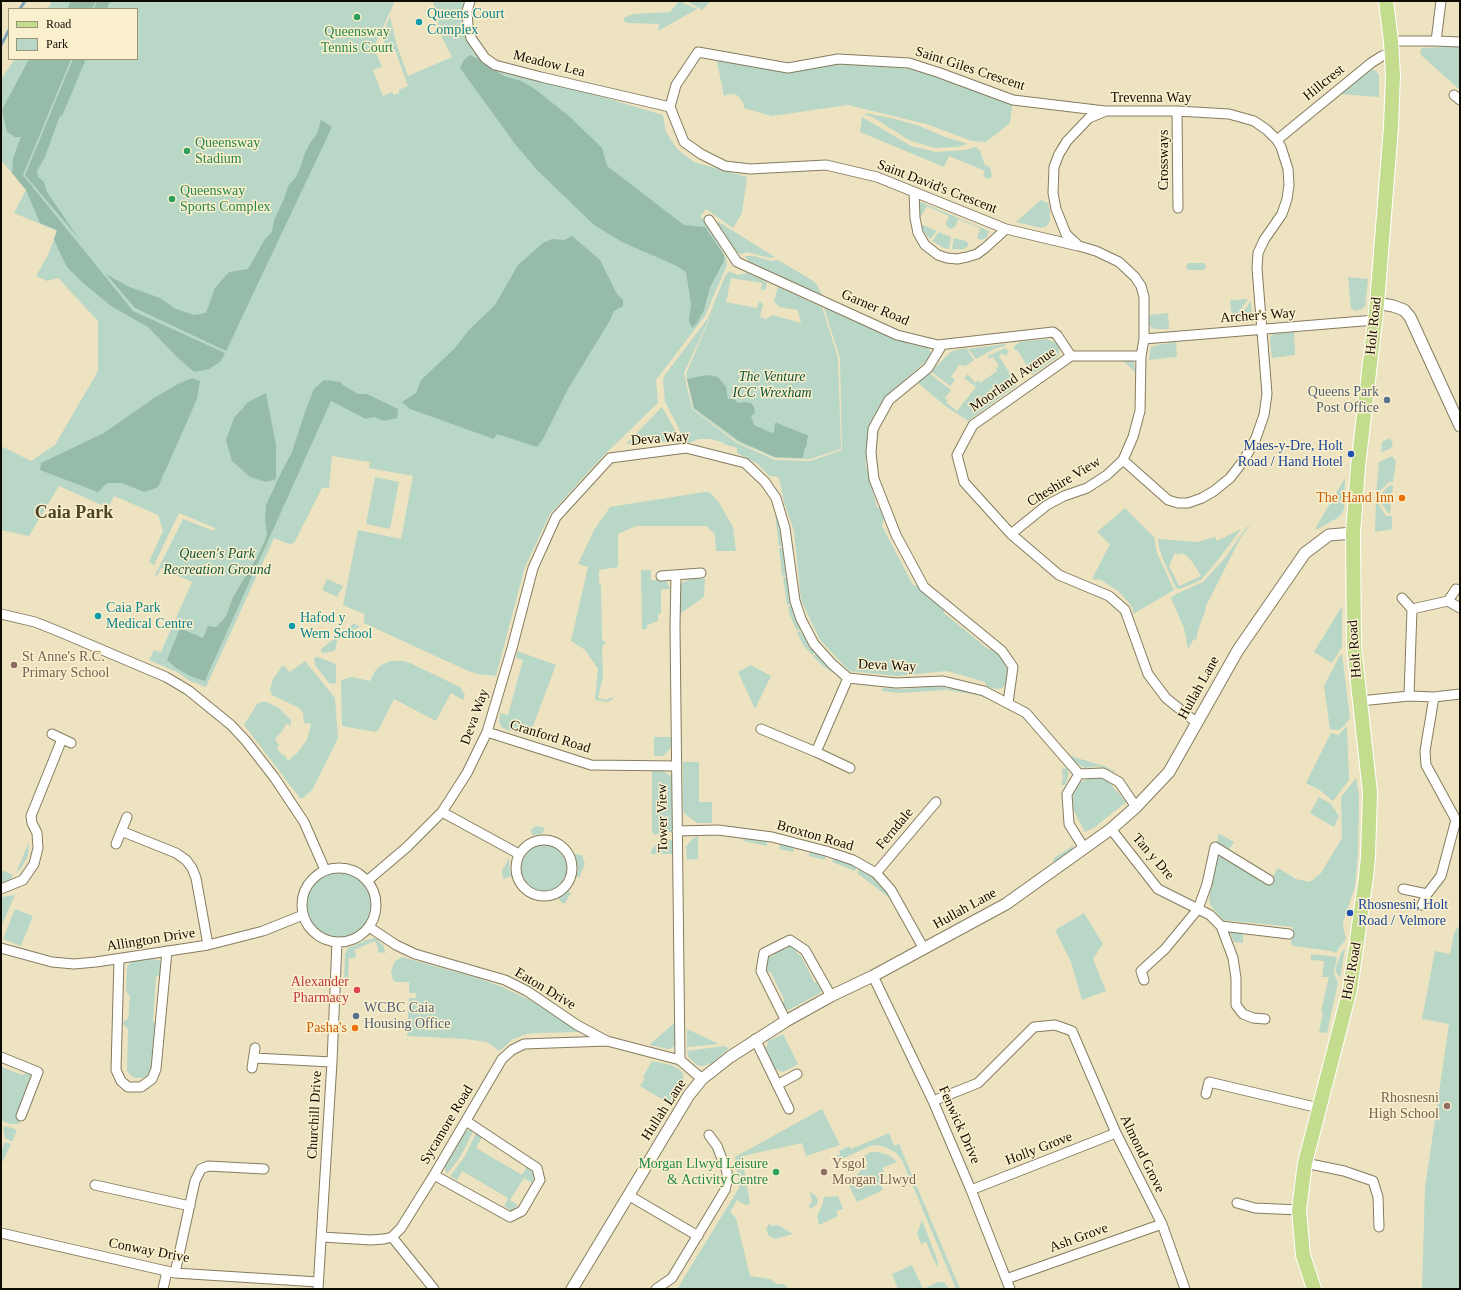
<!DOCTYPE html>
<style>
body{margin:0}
#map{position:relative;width:1461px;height:1290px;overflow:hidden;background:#eee3c1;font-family:"Times New Roman",serif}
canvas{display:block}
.frame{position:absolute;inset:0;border:2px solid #0f0b02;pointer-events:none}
.legend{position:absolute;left:8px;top:8px;width:130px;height:52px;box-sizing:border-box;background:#fbf0ce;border:1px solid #9d947c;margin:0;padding:5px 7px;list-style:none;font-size:12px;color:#0f0b02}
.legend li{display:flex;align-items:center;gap:8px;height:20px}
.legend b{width:20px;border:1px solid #9d947c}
</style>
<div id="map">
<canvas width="1461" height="1290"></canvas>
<div class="frame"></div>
<ul class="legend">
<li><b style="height:5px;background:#c4dc8e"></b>Road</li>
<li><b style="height:11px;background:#b8d7c7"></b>Park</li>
</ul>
</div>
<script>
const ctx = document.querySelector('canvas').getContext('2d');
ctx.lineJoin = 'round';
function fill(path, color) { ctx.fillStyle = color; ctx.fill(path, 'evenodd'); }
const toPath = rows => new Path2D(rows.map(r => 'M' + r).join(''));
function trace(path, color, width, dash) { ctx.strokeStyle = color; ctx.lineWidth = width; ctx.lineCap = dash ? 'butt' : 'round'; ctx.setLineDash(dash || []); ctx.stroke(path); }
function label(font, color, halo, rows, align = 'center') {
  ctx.font = font + ' "Times New Roman",serif'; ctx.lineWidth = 3; ctx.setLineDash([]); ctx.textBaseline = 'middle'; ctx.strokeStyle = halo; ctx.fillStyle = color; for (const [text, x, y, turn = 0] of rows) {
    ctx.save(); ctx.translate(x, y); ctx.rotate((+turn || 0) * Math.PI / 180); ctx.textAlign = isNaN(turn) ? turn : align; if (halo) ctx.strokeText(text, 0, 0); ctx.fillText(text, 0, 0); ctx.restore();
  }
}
fill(toPath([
 [52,1,395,1,374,47,382,67,373,70,383,96,392,92,394,95,399,93,399,90,408,86,395,50,387,53,382,34,390,17,397,46,408,76,452,57,441,36,433,1,470,1,468,26,495,65,663,115,666,132,677,149,694,162,747,177,742,213,733,228,706,209,700,217,706,220,711,230,726,258,727,265,705,316,656,380,658,403,606,453,550,514,525,567,496,676,478,674,468,671,364,623,364,614,343,605,358,530,401,539,413,476,369,468,370,462,332,456,329,488,322,488,294,543,289,544,274,538,206,687,190,681,177,672,149,660,154,650,161,652,174,622,178,628,181,621,176,618,192,582,161,568,157,576,155,575,183,519,214,531,215,528,179,513,154,565,149,562,163,531,158,515,114,496,108,508,59,486,29,536,1,530,1,446,31,461,55,445,98,371,98,321,58,278,47,281,36,276,48,255,57,231,14,213,26,190,1,160,1,79,15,59,137,59,137,9,47,9],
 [267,535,270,536,205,681,216,627,226,616,233,597,259,553],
 [679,1,697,9,658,31,659,24,628,23,624,21,624,18,628,16,634,14,670,12],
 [686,1,711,1,702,10],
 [1442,41,1460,46,1459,89,1422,56,1420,52,1421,48,1440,47],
 [709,54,788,68,838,59,909,63,1013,100,1010,123,986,142,972,141,926,124,848,105,772,116,744,108,743,102,737,95,730,94,724,96,717,62],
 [1371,69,1376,71,1379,75,1379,97,1339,94],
 [865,113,891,118,917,125,945,137,968,144,957,147,935,148,911,141,872,117,866,115],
 [862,117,911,146,936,152,965,150,976,147,980,151,985,165,990,167,992,177,988,179,983,176,985,171,949,156,944,167,860,132],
 [1041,200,1048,203,1050,210,1050,220,1047,226,1041,228,1016,222],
 [921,202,989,231,987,237,984,239,981,240,977,238,980,228,958,219,955,227,950,229,947,226,946,223,949,216,927,206,922,215,918,214,918,204],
 [717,221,775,257,770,258,746,252,743,254,738,253,734,251,718,225],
 [923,225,937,231,930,239,923,231,921,227],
 [939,232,951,237,949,249,944,248,932,241],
 [954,238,966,241,969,245,964,249,952,249],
 [745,256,754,256,771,261,778,260,815,282,823,296,749,262],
 [1189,263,1204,263,1206,265,1206,267,1204,270,1188,270,1186,266],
 [729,271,733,273,738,275,747,273,763,280,763,281,765,282,765,281,767,281,766,289,761,291,762,283,731,278,726,302,757,308,759,301,763,304,760,317,766,319,773,315,801,323,798,310,779,307,774,301,778,287,822,307,838,358,841,449,810,459,775,458,738,442,693,409,686,374,716,303,684,373,692,409,737,443,775,460,810,461,842,450,840,358,824,308,825,305,925,345,929,349,931,353,925,362,885,397,876,412,870,427,869,459,865,462,877,507,883,510,885,515,882,526,913,585,921,586,944,606,944,613,988,649,996,650,1004,658,1008,673,1006,684,1002,688,997,689,987,687,985,682,947,671,897,676,849,671,820,640,801,600,794,531,784,502,779,477,769,476,758,464,737,453,737,448,724,444,722,442,710,439,699,439,686,444,675,421,665,402,663,381,664,376,708,318,725,276],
 [1348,277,1368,279,1365,307,1360,310,1355,311,1351,308],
 [1230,299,1232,300,1248,299,1232,322],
 [1251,301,1252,316,1250,319,1248,321,1235,323],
 [1168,313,1169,329,1154,329,1149,325,1150,315],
 [1294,332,1295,355,1272,358,1270,341,1271,336,1274,334],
 [1047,339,1056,343,1059,347,1059,354,1056,358,1032,375,1018,351,1014,349,1014,346,1020,342],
 [1176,342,1177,357,1149,360,1151,347,1157,345],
 [1005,344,1005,346,996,348,976,359,968,349],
 [966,348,974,360,966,366,959,365,951,377,955,380,950,386,931,371,952,351],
 [1005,348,1007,349,1008,352,1007,355,1003,355,1002,353,999,356,1017,385,968,421,944,405,918,383,929,373,951,390,945,398,948,400,946,402,957,411,976,387,964,378,968,374,975,383,978,380,980,383,997,371,996,368,999,366,993,357,989,359,988,356],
 [1120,358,1134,360,1135,372],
 [662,407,683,444,678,441,626,444],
 [1390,438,1393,445,1390,449,1381,452,1382,442],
 [1392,456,1396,461,1393,482,1389,482,1376,495,1379,462],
 [375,477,399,482,390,529,366,524],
 [1345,478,1344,509,1342,513,1339,517,1316,530,1316,527],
 [1390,485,1393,485,1390,513,1388,513,1379,500,1380,495],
 [704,492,709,492,718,501,733,527,736,551,716,551,715,534,706,526,636,526,618,534,618,567,599,570,599,583,601,585,602,639,606,643,603,645,602,648,603,676,598,698,606,700,612,697,613,699,607,702,595,700,598,669,585,650,571,641,588,567,578,564,594,530,610,507],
 [1376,500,1386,516,1392,516,1392,529,1375,532],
 [1125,508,1154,537,1157,553,1174,590,1133,614,1133,610,1130,604,1118,591,1101,580,1092,579,1110,544,1097,532],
 [778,512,779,519,782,546,779,546,775,513],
 [1251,524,1241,537,1205,608,1206,609,1199,627,1196,640,1194,639,1188,649,1184,628,1171,598,1176,594,1203,582,1225,558,1246,528],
 [1241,529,1218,560,1201,580,1180,589,1176,588,1165,564,1159,548,1158,539,1198,542,1215,537,1217,541],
 [1175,553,1179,555,1182,553,1187,556,1193,563,1201,576,1179,586,1169,566],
 [779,548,783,548,786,575,782,576],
 [641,570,651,570,651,580,665,580,667,582,670,589,661,589,661,614,658,614,658,621,648,625,646,627,648,628,642,630],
 [783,577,787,577,790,604,787,605],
 [705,578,704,597,681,613,679,612,680,586,682,583,690,579],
 [327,579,343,586,337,597,322,590],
 [791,605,800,629,797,631,789,613,788,607],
 [1342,606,1342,647,1332,663,1314,652],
 [354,623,360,627,351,631,342,639,342,633],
 [800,631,815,653,812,655,804,646,797,633],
 [338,636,335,651,323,653,320,650],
 [517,651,556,665,529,736,507,730,502,727,499,722,500,713,508,715,523,660,516,658],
 [816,654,825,663,837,672,835,674,823,666,813,656],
 [1342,654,1350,718,1344,726,1339,730,1335,730,1330,729,1324,686,1340,655],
 [318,657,336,664,336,683,334,684,329,683,315,665,314,658],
 [305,661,335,698,338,738,312,790,303,798,300,798,244,725,257,704,261,702,267,702,280,709,291,720,291,725,286,724,283,730,275,739,279,745,277,748,282,755,284,754,288,761,297,753,307,740,311,724,304,723,303,713,299,708,272,695,270,690,273,679,283,665,290,672],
 [391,661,403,661,410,663,460,687,465,695,463,700,451,693,436,721,394,699,379,729,376,732,342,726,341,680,352,677,370,681,375,671,381,665],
 [751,665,771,676,755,709,738,672],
 [928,687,945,687,945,690,901,693,882,691,883,688,901,689],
 [946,688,977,692,1012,708,1010,710,991,700,977,695,946,690],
 [1347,726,1349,780,1333,801,1321,791,1306,783,1331,733,1338,735],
 [654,737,671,737,671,748,663,756,654,756],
 [1073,756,1077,758,1104,766,1115,771,1115,772,1098,766,1085,768,1076,763,1071,757],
 [683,762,699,762,699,802,712,802,712,823,697,823,685,814,683,810],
 [1067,768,1068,771,1068,778,1065,785,1061,785,1063,779,1062,769],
 [652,770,659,770,666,773,672,777,674,783,675,822,672,822,672,832,661,832,655,835,652,832],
 [1098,777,1109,782,1126,802,1095,827,1085,832,1073,809,1073,796,1075,789,1081,782,1085,780],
 [1356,778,1359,795,1359,806,1358,854,1355,887,1343,922,1344,932,1346,937,1345,941,1341,945,1336,953,1331,951,1293,946,1291,943,1293,927,1223,920,1212,907,1209,901,1210,892,1209,891,1215,861,1218,857,1220,855,1268,884,1278,868,1296,879,1310,882,1321,873,1342,838,1341,797],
 [1319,797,1331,804,1339,816,1334,827,1310,813],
 [537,826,545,828,542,834,532,835,531,829],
 [1220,834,1234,842,1229,850,1217,843,1218,835],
 [698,836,698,859,687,860,686,847,691,840],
 [743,838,767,841,767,846,743,841],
 [661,840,673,840,673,854,651,854,651,850],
 [29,842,28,856,21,868,16,873],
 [780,844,794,846,793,852,779,849],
 '521 868a23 23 0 1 1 46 0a23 23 0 1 1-46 0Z',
 [1074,845,1072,850,1052,864,1054,858],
 [810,850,825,855,825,860,809,856],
 [574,854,582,855,585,864,579,878,576,876,578,870],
 [834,857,857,866,855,871,832,862],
 [509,858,510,873,512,876,503,879,502,871],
 [859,867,871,873,888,891,891,899,857,873],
 [1,870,13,875,10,881,1,882],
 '307 905a32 32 0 1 1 64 0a32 32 0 1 1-64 0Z',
 [568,891,571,893,565,903,563,904,557,897],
 [15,895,1,927,1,897],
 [15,909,33,916,21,946,3,939],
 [1084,913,1103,944,1093,959,1106,991,1082,1000,1071,962,1055,930],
 [1460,924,1460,1289,1422,1289,1425,1188,1449,1024,1422,1019,1435,951,1450,954,1454,933],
 [1230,932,1243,933,1243,943,1234,942],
 [375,938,384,946,385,954,381,952,378,953,378,949,375,941,354,950,356,954,355,958,349,958,348,981,344,981,345,954,348,948,367,940],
 [788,945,796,948,797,953,801,956,814,982,819,983,822,989,820,993,789,1010,786,1009,782,1004,784,1001,784,999,771,973,766,971,765,967,768,956,773,956,775,954,783,949,786,949],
 [1345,948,1343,961,1340,978,1336,972,1336,967,1341,953],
 [1311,954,1337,957,1334,973,1338,983,1327,1033,1319,1032,1323,1012,1321,1011,1329,977,1322,977,1324,961,1311,960],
 [402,957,474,977,500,986,528,999,580,1032,537,1033,527,1034,513,1039,499,1051,487,1042,465,1039,407,1036,409,998,416,998,416,993,409,993,409,982,396,982,393,980,391,971,395,961],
 [152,959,159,960,161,963,160,975,156,977,153,1021,157,1026,156,1043,153,1046,151,1069,148,1075,143,1078,136,1078,131,1076,127,1071,128,1029,123,1024,123,1022,128,1019,130,996,126,992,127,968,129,964,133,961],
 [678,1020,677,1043,672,1048,668,1049,649,1045],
 [687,1029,719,1044,687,1047],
 [783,1034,798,1064,783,1072,774,1069,764,1048,767,1047,768,1041],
 [724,1046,729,1048,712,1063,703,1066,697,1065,688,1057,687,1051],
 [652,1061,671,1065,680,1070,683,1073,684,1082,682,1087,672,1105,640,1086,645,1078,643,1077],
 [1,1067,22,1075,28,1072,31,1076,22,1101,16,1115,22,1118,19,1124,9,1124,1,1120],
 [822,1109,840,1145,806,1156,802,1143,742,1156,750,1204,745,1205,737,1200,730,1212,736,1218,750,1276,770,1279,776,1284,784,1284,789,1289,677,1289,739,1188,735,1157],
 [6,1126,17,1130,12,1142,5,1138,3,1128],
 [469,1130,473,1131,466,1146,458,1160,447,1174,444,1167,465,1131],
 [476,1133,482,1137,476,1148,522,1175,527,1167,534,1173,534,1176,532,1183,524,1178,510,1200,518,1205,513,1210,510,1210,504,1206,508,1198,462,1171,457,1180,450,1176,465,1156],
 [889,1133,894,1146,899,1144,960,1289,956,1289,902,1160,895,1152,885,1147,875,1145,868,1147,838,1161,836,1156,840,1154,839,1151,849,1146,851,1149],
 [5,1142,11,1144,1,1165,1,1152],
 [871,1152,878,1152,889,1155,897,1162,882,1168,886,1176,879,1180,883,1190,857,1202,848,1183,859,1178,857,1174,868,1163,864,1156],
 [810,1192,815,1195,818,1200,817,1204,810,1209,809,1204,812,1203],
 [838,1196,843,1209,836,1211,838,1216,819,1225,817,1216,822,1206,824,1197],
 [922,1220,938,1262,937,1267,926,1242,921,1244,917,1234],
 [769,1224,772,1226,778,1225,793,1234,775,1239,769,1236,766,1229],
 [912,1265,923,1289,938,1282,942,1282,945,1283,949,1289,898,1289,892,1274]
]), '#b8d7c7');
fill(toPath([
 [70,1,96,1,92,9,68,9],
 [97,1,110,1,107,9,94,9],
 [470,55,478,59,504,76,521,81,535,89,570,117,602,148,607,166,684,225,705,227,724,255,724,261,710,287,704,310,697,323,692,328,689,321,691,304,686,272,677,266,622,242,594,225,537,170,515,144,460,68,464,60],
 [29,59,71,59,23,175,133,311,225,353,220,362,209,369,194,372,178,358,148,327,111,306,82,282,67,267,59,251,54,239,57,230,40,223,26,190,12,173,13,158,21,137,15,137,7,132,2,110],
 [73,59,86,59,62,116,60,116,56,126,45,157,37,171,38,177,44,182,47,192,79,239,25,175],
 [321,120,332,127,226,351,135,308,106,274,127,286,160,298,176,309,194,315,206,313,215,288,229,272,248,269,265,239,272,232,274,220,284,199,288,186,296,177,301,166,304,155,310,143,317,134],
 [572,236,600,260,617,294,623,300,623,306,614,311,609,322,568,389,543,439,537,447,497,434,494,439,410,409,402,402,416,393,421,380,454,349,469,330,495,305,518,265,543,243,552,239,564,240],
 [707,375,718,377,726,387,728,399,734,399,738,403,744,402,751,403,754,407,755,413,751,416,754,425,772,433,774,432,775,423,777,423,809,436,807,439,807,444,804,451,803,458,775,457,739,441,694,408,687,379],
 [192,378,200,381,197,399,158,487,144,492,122,483,107,483,98,492,40,470,41,463,104,433,154,398,178,384],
 [324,380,340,382,344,386,358,394,367,394,398,409,397,418,384,421,374,417,366,419,331,401,205,681,192,677,176,668,167,660,180,628,203,638,208,626,216,627,226,616,233,597,259,553,267,535,265,519,266,505,280,475,292,452,305,412,314,389],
 [266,393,276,445,276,479,266,482,250,477,232,461,226,440,234,418,248,402]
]), '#96bca9');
trace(toPath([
 [20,9,25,1],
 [1,45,9,30]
]), '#7fa1b6', 3);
const minor = toPath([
 [470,1,467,11,468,26,471,38,485,58,495,65,541,77,670,107],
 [1391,41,1436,41,1460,42],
 [1436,41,1441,1],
 [1454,95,1460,100],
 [670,107,676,85,698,52,788,68,838,59,909,63,940,73,1013,100,1105,111],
 [670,107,684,142,701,154,725,166,750,169,826,165,877,177,1006,229,1078,246],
 [1177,111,1178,208],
 [1277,140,1371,63,1382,56,1391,54],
 [914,192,915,218,918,233,925,245,938,255,947,258,957,259,967,257,977,254,985,248,1006,229],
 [709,220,737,262,897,335,938,345,1053,332,1057,335,1071,356],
 [1144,339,1375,320],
 [942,345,928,368,889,400,873,429,871,453,874,479,896,535,924,587,1002,651,1013,667,1008,703],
 [1141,356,1071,356,973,425,957,455,964,482,1011,534,1059,575,1109,596,1125,610,1148,674,1166,698,1197,723],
 [1011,534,1047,505,1064,496,1087,488,1107,475,1123,460,1133,437,1140,411,1141,356,1144,339,1144,297,1141,286,1135,277,1119,262,1096,251,1079,246,1066,234,1056,209,1053,193,1054,167,1059,154,1067,141,1089,118,1106,111,1177,111,1229,114,1254,121,1267,130,1277,140,1281,147,1288,169,1289,185,1287,199,1282,214,1264,240,1258,253,1257,268,1267,394,1264,415,1256,438,1244,460,1230,478,1214,491,1202,498,1188,503,1178,503,1168,500,1123,460],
 [676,575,675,626,680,1060],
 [661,576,701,573],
 [1402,598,1412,609],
 [1448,601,1456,589],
 [1,614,35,622,60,632,166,677,188,690,231,725,246,741,274,777,304,822,325,870],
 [1409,696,1412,609,1448,601,1460,608],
 [1360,701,1409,696,1434,697,1460,694],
 [761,729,816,752,850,768],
 [487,732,591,765,677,766],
 [52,734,71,743],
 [816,752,848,678],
 [442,812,519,854],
 [1111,829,1158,889,1210,915,1221,926,1233,958,1236,978,1236,1005,1243,1014,1253,1018,1265,1019],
 [121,831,176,853,186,860,192,868,196,878,208,945],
 [677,831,718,830,772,837,826,851,853,860,876,873,891,890,924,949],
 '516 868a28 28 0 1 1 56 0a28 28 0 1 1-56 0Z',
 [116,844,127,817],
 [1084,848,1069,824,1067,794,1079,774,1103,773,1119,782,1136,807],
 '302 905a37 37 0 1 1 74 0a37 37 0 1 1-74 0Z',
 [876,873,936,802],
 [367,881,407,847,442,812,467,773,487,732,512,648,533,568,556,517,610,458,686,448,745,463,765,482,776,498,785,528,795,601,801,619,814,644,832,664,848,678,896,683,943,681,984,691,1026,713,1079,774],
 [1,889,23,880,34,864,38,848,37,833,32,823,31,816,62,739],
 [1403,889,1427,894],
 [1422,905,1427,894,1441,876,1456,820,1426,765,1425,751,1434,697],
 [1221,926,1289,934],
 [369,927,396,945,415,954,505,980,527,991,577,1025,607,1041,680,1060,702,1079],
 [1,948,52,962,74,964,96,962,208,945,263,931,303,915],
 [119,959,116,1070,121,1081,128,1087,141,1087,152,1079,156,1069,167,951],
 [873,976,933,1101,971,1190,1010,1289],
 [1144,980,1141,971,1165,949,1198,909,1207,884,1215,847,1269,880],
 [786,1021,761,971,764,953,790,940,805,950,831,996],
 [755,1039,789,1109],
 [1,1057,38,1072,21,1116],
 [254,1058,332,1062],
 [252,1068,255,1048],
 [777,1085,797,1074],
 [1206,1094,1209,1082,1319,1108],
 [933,1101,978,1083,1034,1027,1055,1025,1072,1031,1116,1133,1162,1224,1185,1289],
 [1305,1163,1344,1171,1373,1181,1378,1197,1379,1227],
 [434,1175,510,1217,522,1211,540,1180,537,1168,466,1121],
 [95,1185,190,1206],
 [971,1190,1116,1133],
 [628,1195,698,1236],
 [1237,1203,1255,1208,1299,1210],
 [1,1233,175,1273,318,1282],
 [322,1237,371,1240,384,1239,392,1237,401,1228,434,1175,502,1059,512,1050,524,1044,607,1041],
 [392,1237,434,1289],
 [175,1273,195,1181,201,1169,208,1166,264,1169],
 [1006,1279,1162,1224],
 [163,1289,167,1271],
 [318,1289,332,1062,337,942],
 [656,1289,672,1278,725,1190,727,1181,727,1172,717,1146,709,1135]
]);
const tertiary = toPath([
 [1377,303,1393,306,1404,310,1410,317,1460,426],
 [572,1289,689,1095,702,1079,730,1057,786,1021,831,996,873,976,1006,904,1111,829,1136,807,1169,772,1238,650,1305,553,1329,535,1353,533]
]);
const primary = toPath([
 [1314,1289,1303,1255,1299,1210,1305,1163,1350,989,1366,877,1368,857,1370,792,1354,647,1353,533,1358,467,1377,303,1391,127,1393,76,1391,41,1386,1]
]);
trace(minor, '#867c5e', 11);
trace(tertiary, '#867c5e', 13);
trace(primary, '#fff', 16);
trace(minor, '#fff', 9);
trace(tertiary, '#fff', 11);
trace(primary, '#c4dc8e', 14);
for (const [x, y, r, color] of [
 [357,17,4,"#2e9e5b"],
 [419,22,4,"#0f9aa8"],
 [187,151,4,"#2e9e5b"],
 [172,199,4,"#2e9e5b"],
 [1387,400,4,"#5c6f8a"],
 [1351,454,4,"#1a4fb4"],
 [1402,498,4,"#e8710a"],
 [98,616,4,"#0f9aa8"],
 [292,626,4,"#0f9aa8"],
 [14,665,4,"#8d6e63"],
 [1350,913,4,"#1a4fb4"],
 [357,990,4,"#e0444e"],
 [356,1016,4,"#5c6f8a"],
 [355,1028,4,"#e8710a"],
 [1447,1106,4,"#8d6e63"],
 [776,1172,4,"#2e9e5b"],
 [824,1172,4,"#8d6e63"]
]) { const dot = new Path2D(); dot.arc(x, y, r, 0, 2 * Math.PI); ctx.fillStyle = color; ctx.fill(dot); trace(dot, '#fbf0ce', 1.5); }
label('14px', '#0d838f', '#fbf0ce', [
 ["Queens Court",427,14],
 ["Complex",427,30],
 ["Caia Park",106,608],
 ["Medical Centre",106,624],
 ["Hafod y",300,618],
 ["Wern School",300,634]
], 'left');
label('14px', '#27864d', '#fbf0ce', [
 ["Queensway",357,32,"center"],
 ["Tennis Court",357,48,"center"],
 ["Queensway",195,143],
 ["Stadium",195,159],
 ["Queensway",180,191],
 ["Sports Complex",180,207],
 ["Morgan Llwyd Leisure",768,1164,"right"],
 ["& Activity Centre",768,1180,"right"]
], 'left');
label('14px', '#0f0b02', '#fbf0ce', [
 ["Meadow Lea",549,64,14],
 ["Saint Giles Crescent",970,69,18],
 ["Hillcrest",1324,83,-39],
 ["Trevenna Way",1151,98],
 ["Crossways",1164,160,-90],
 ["Saint David's Crescent",937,187,21],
 ["Garner Road",875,308,23],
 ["Archer's Way",1258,316,-4],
 ["Holt Road",1374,326,-84],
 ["Moorland Avenue",1013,380,-35],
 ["Deva Way",660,439,-4],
 ["Cheshire View",1064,482,-31],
 ["Holt Road",1355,649,-94],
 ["Deva Way",887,666,3],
 ["Hullah Lane",1199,688,-61],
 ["Deva Way",475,717,-70],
 ["Cranford Road",550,737,17],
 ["Tower View",663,818,-91],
 ["Ferndale",895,829,-50],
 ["Broxton Road",815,836,16],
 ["Tan y Dre",1153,857,49],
 ["Hullah Lane",965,909,-29],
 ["Allington Drive",151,940,-9],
 ["Holt Road",1352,971,-80],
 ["Eaton Drive",545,989,31],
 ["Hullah Lane",664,1110,-57],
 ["Churchill Drive",315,1115,-87],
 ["Sycamore Road",447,1125,-59],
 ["Fenwick Drive",959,1125,66],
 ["Holly Grove",1039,1149,-21],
 ["Almond Grove",1142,1154,64],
 ["Ash Grove",1079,1238,-20],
 ["Conway Drive",149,1251,11]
]);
label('italic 14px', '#0f543b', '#fbf0ce', [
 ["The Venture",772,377],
 ["ICC Wrexham",772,393],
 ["Queen's Park",217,554],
 ["Recreation Ground",217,570]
]);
label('14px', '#4e5e75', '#fbf0ce', [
 ["Queens Park",1379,392],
 ["Post Office",1379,408],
 ["WCBC Caia",364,1008,"left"],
 ["Housing Office",364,1024,"left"]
], 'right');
label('14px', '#164399', '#fbf0ce', [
 ["Maes-y-Dre, Holt",1343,446],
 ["Road / Hand Hotel",1343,462],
 ["Rhosnesni, Holt",1358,905,"left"],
 ["Road / Velmore",1358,921,"left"]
], 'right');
label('14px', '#c56008', '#fbf0ce', [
 ["The Hand Inn",1394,498],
 ["Pasha's",347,1028]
], 'right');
label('14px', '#785e54', '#fbf0ce', [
 ["St Anne's R.C.",22,657],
 ["Primary School",22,673],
 ["Rhosnesni",1439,1098,"right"],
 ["High School",1439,1114,"right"],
 ["Ysgol",832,1164],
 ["Morgan Llwyd",832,1180]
], 'left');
label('14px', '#be3a42', '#fbf0ce', [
 ["Alexander",349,982],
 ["Pharmacy",349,998]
], 'right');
label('bold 18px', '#4e4528', '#fbf0ce', [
 ["Caia Park",74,513]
]);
</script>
